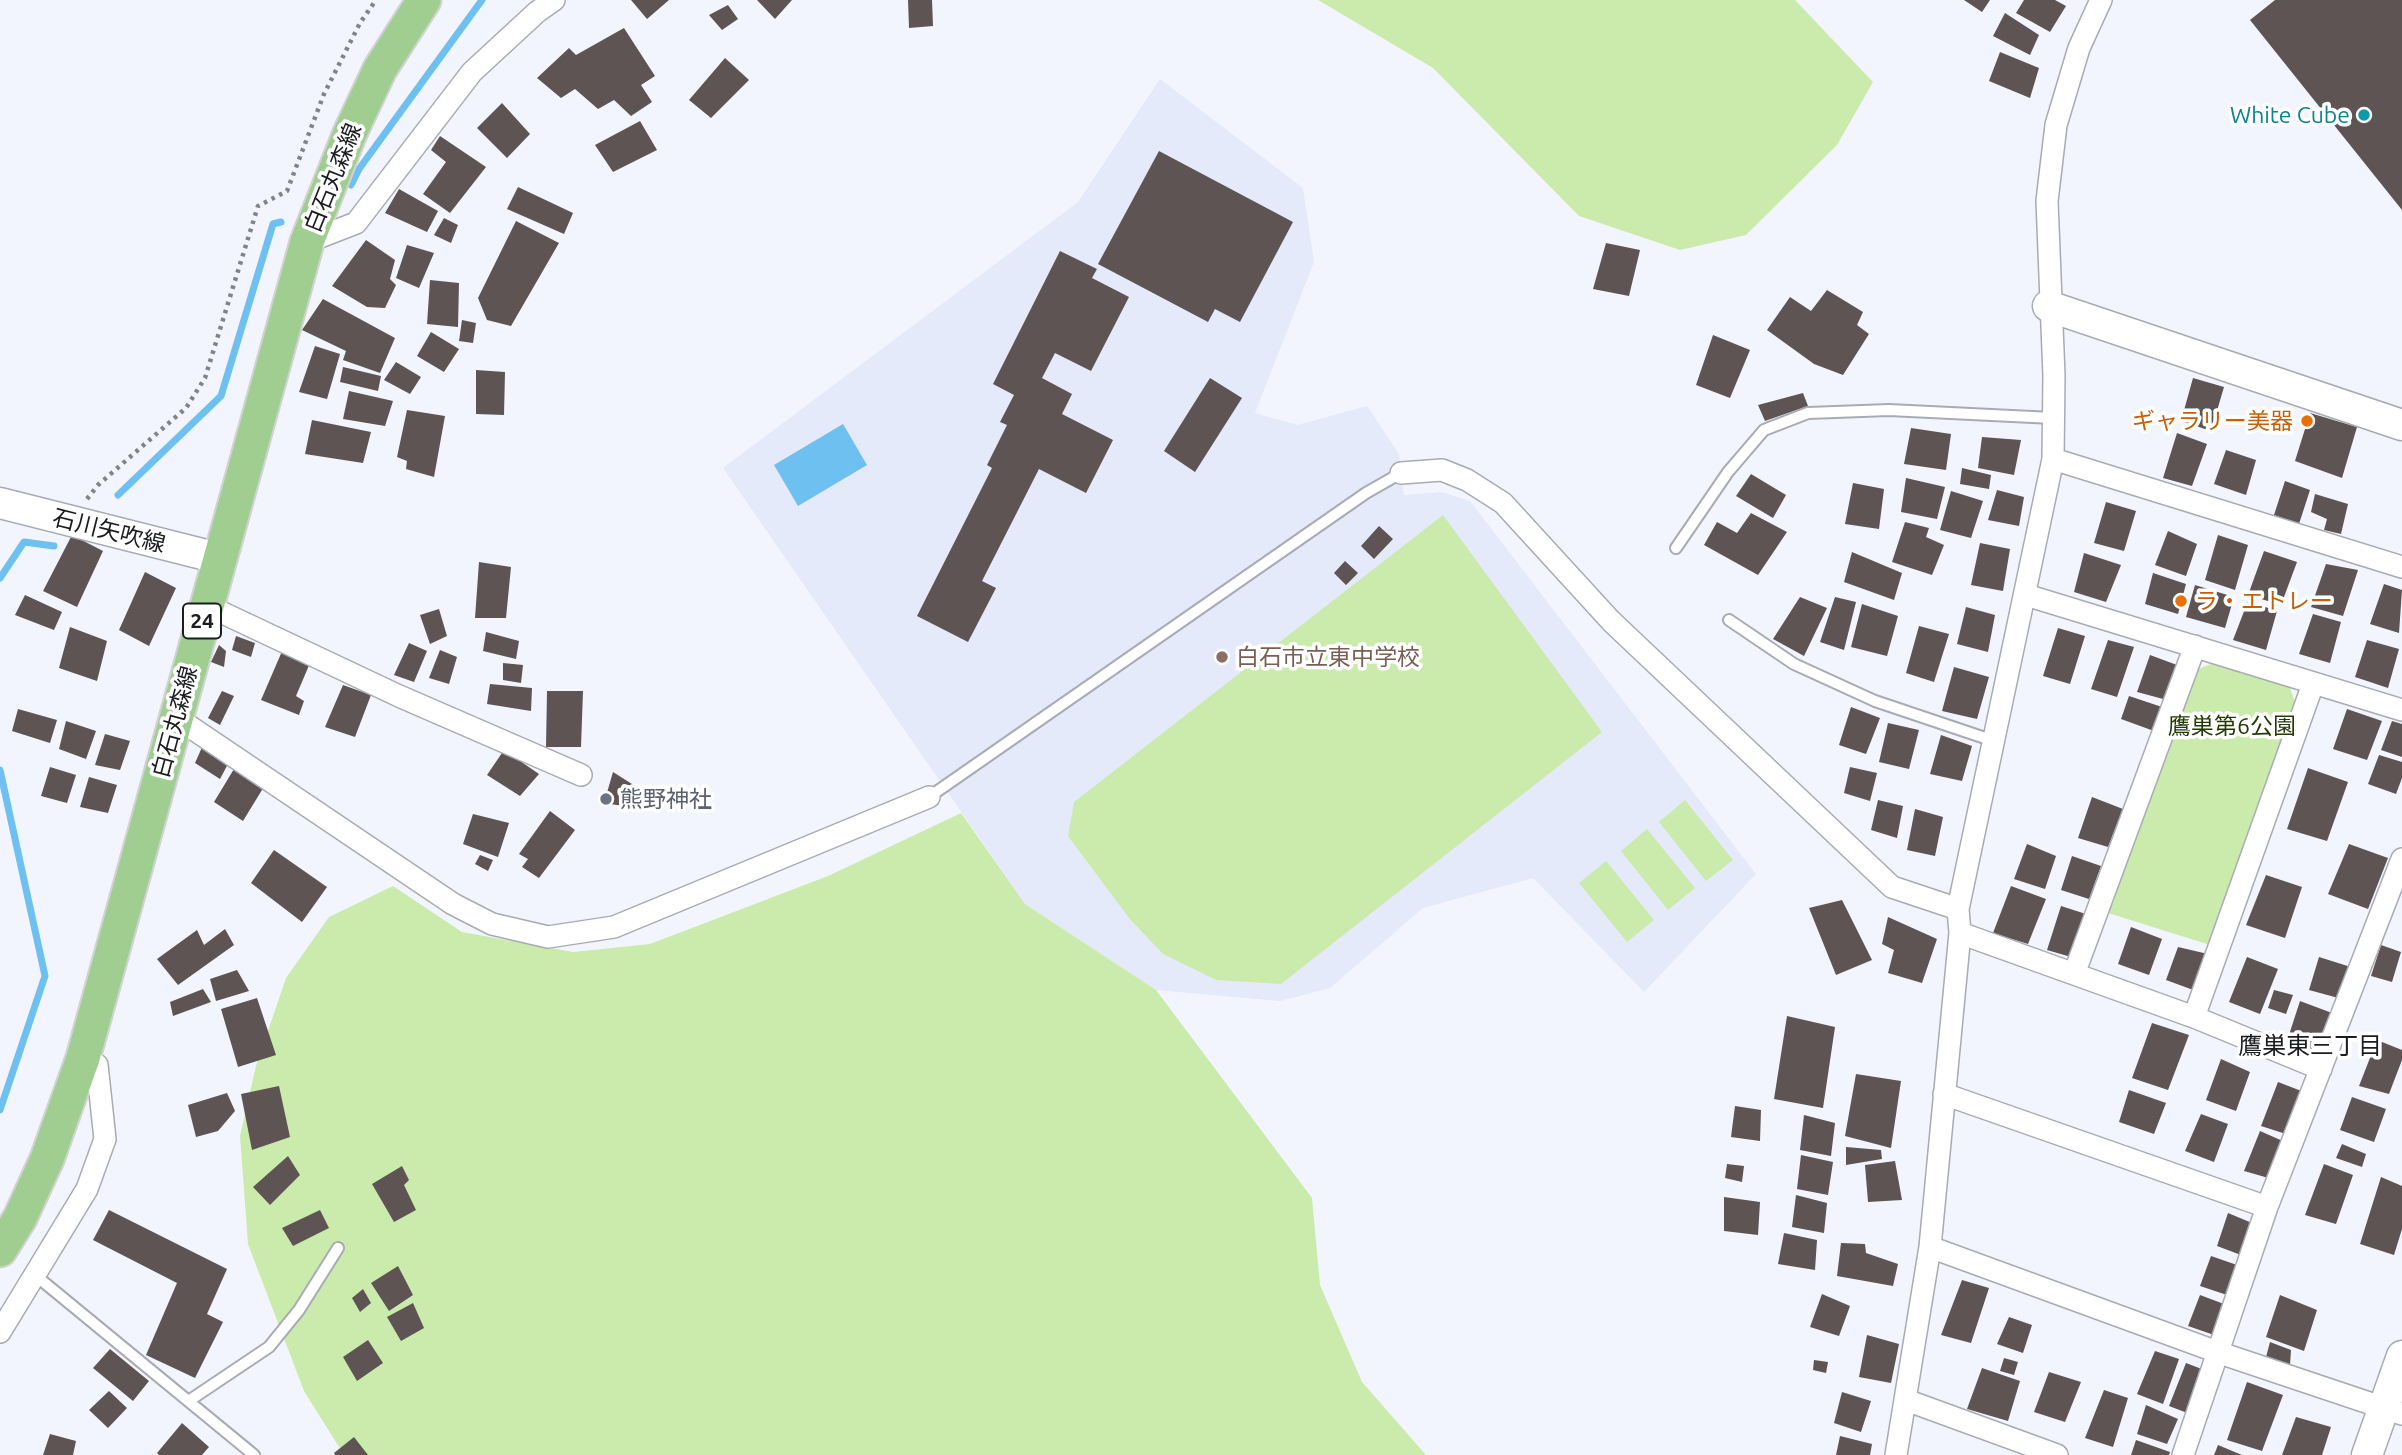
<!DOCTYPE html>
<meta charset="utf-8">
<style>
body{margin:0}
canvas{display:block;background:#f2f5fe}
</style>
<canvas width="2402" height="1455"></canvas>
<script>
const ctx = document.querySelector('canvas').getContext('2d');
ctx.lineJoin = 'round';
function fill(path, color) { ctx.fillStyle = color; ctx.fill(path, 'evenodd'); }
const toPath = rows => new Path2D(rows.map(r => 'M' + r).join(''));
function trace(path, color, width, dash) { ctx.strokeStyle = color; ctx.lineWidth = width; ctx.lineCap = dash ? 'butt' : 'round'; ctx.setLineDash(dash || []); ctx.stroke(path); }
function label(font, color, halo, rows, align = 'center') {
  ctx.font = font + ' Ubuntu,"Noto Sans JP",sans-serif'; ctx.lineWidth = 7; ctx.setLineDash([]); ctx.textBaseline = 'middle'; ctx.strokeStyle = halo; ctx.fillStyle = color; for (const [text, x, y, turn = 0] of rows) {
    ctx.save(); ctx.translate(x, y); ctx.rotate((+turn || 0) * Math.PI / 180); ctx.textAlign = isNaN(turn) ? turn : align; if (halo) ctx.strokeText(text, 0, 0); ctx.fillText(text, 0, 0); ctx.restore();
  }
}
fill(toPath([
 [1160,79,1303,188,1314,262,1255,413,1297,425,1367,406,1399,454,1404,495,1442,492,1470,501,1756,874,1644,992,1533,878,1423,908,1330,988,1280,1001,1156,990,1025,904,723,468,1078,202]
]), '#e4eafa');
fill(toPath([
 [1318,0,1795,0,1873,82,1837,145,1746,235,1680,250,1579,216,1433,68],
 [1443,515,1602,732,1281,984,1216,980,1163,954,1129,918,1068,836,1074,802],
 [2211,664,2289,685,2296,705,2210,945,2108,913,2195,670],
 [1685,800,1733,860,1706,881,1659,822],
 [961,813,1025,904,1156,990,1312,1198,1320,1285,1362,1382,1426,1455,344,1455,304,1391,248,1244,240,1136,256,1066,286,978,329,917,393,886,462,932,573,952,650,944,828,876],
 [1647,829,1695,888,1668,910,1621,851],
 [1606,861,1654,920,1627,942,1579,883]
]), '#cbebad');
fill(toPath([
 [843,424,867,465,798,506,774,465]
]), '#6dc0f0');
trace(toPath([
 [351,185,359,169,482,0],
 [118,495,221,396,273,224,281,222],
 [0,578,24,542,54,546],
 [0,770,45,976,0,1110]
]), '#6dc0f0', 7);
fill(toPath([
 [631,0,669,0,647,19],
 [757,0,792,0,775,19],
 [908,0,932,0,933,26,909,28],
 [1964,0,1990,0,1982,12],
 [2024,0,2055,0,2066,6,2050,32,2016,13],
 [2275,0,2402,0,2402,210,2250,20],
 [728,5,738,19,722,30,709,15],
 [2005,13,2039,35,2030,55,1993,36],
 [624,28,655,76,641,85,652,102,631,116,614,100,598,109,575,89,561,98,537,78,569,48,576,55],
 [2000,52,2039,68,2030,98,1989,81],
 [725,58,749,80,711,118,689,100],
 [502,103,530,134,507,158,477,128],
 [640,121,657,150,613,172,595,145],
 [440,136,486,167,450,213,423,194,446,162,431,150],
 [1159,151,1293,222,1240,322,1215,309,1208,322,1098,264],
 [518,187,573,213,564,234,507,209],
 [399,189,438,211,427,232,385,213],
 [444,218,458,225,451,243,434,235],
 [516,221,559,243,511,326,487,320,478,298],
 [366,240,395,260,390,279,396,285,385,308,367,307,332,286],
 [1606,243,1640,250,1629,296,1593,289],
 [407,245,434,253,419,288,396,278],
 [1060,251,1097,269,1092,278,1129,297,1091,371,1055,353,1042,378,1072,394,1062,414,1113,440,1086,493,1039,469,982,581,996,588,968,642,917,616,992,468,987,465,1007,425,1000,422,1014,395,993,384],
 [430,280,459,283,458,327,427,324],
 [1827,290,1863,312,1857,325,1869,334,1843,375,1814,364,1767,330,1790,297,1811,311],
 [323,299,395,338,380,373,343,360,346,351,302,330],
 [462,320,476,323,473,343,459,341],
 [431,332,459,349,444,372,417,356],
 [1713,335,1750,350,1730,398,1696,385],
 [315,346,340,354,327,399,299,392],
 [396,362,421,377,410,394,384,380],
 [343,367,381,376,378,391,340,382],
 [476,370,505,372,504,415,476,414],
 [1210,378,1242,398,1195,472,1164,451],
 [2193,378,2224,387,2211,431,2181,421],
 [349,391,393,401,385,426,343,419],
 [1803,393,1808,406,1765,421,1758,405],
 [407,410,445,416,434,477,406,469,407,461,397,457],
 [2310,413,2357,427,2342,478,2295,461],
 [312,420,371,432,363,463,305,454],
 [1911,428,1951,434,1946,470,1904,464],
 [2177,433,2207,444,2192,486,2163,478],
 [1982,437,2021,440,2014,475,1978,468],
 [2226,450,2256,460,2246,495,2214,484],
 [1962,468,1991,475,1989,489,1960,484],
 [1751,474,1786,495,1773,518,1736,496],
 [1906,478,1945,487,1937,519,1901,512],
 [2285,481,2310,490,2299,524,2274,515],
 [1853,483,1884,489,1879,529,1845,524],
 [1997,490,2024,497,2019,526,1988,520],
 [1951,491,1983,501,1971,538,1940,530],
 [2315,494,2348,504,2341,534,2324,530,2327,519,2311,512],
 [2106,502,2136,511,2124,551,2094,543],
 [1751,513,1787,532,1758,575,1704,545,1717,522,1737,533],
 [1905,522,1929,528,1926,537,1944,545,1932,575,1892,562],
 [1379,526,1393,539,1374,559,1361,546],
 [2168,531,2197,544,2186,576,2155,565],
 [72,535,103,551,77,607,43,591],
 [2218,535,2248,545,2235,590,2205,580],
 [1980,543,2010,549,2003,591,1971,585],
 [2264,551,2297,562,2281,605,2248,595],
 [1852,552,1902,573,1894,600,1844,582],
 [2084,553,2121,565,2106,602,2074,592],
 [1345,561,1358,573,1346,585,1334,573],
 [479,562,511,567,506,618,475,618],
 [2326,564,2358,570,2343,616,2311,607],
 [145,572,176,588,149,646,119,630],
 [2153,573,2186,584,2178,614,2145,604],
 [2384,584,2402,590,2399,633,2370,624],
 [2195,585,2234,597,2225,628,2186,617],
 [25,595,62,612,54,630,15,615],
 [1800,597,1827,608,1804,656,1773,639],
 [1835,597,1856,602,1844,650,1820,642],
 [2248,601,2277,611,2266,650,2233,640],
 [1862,604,1898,616,1887,656,1851,647],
 [1966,607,1995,615,1988,652,1957,644],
 [439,609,447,636,430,644,420,615],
 [2313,614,2341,622,2330,663,2299,654],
 [1919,626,1949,634,1934,682,1906,673],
 [70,627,107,641,97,681,59,668],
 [2058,628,2085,636,2070,684,2043,676],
 [486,632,519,641,516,659,483,651],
 [236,636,255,643,251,657,232,650],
 [2108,640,2134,647,2117,697,2091,689],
 [2367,640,2399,649,2388,688,2355,677],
 [409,643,427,651,414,682,394,675],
 [219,645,226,651,224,667,211,662],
 [283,649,310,663,296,696,304,701,299,715,261,700],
 [440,650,457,657,449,684,429,678],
 [2150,655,2177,665,2167,700,2137,692],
 [503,663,523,665,521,683,503,680],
 [1954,667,1989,677,1977,719,1942,711],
 [490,684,532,688,531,711,487,704],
 [343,685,371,695,355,737,325,727],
 [222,691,234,696,220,725,208,718],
 [547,691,583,691,581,747,546,747],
 [2129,696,2162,707,2154,731,2121,719],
 [1851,707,1880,718,1866,754,1839,745],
 [18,709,57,720,50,743,12,731],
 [2347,709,2382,721,2367,760,2333,749],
 [66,721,96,731,86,759,59,749],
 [2392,721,2402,724,2402,757,2381,750],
 [1888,723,1919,730,1909,769,1879,762],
 [105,734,130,741,120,770,95,765],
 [1941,735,1972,746,1962,781,1930,774],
 [203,745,229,762,220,779,195,763],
 [504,750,539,774,520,796,487,775],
 [2379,755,2402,762,2402,778,2396,794,2368,784],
 [237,764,265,785,243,821,214,802],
 [50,767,76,775,67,803,41,796],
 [1850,767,1877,773,1870,801,1844,793],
 [2308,768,2348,782,2327,841,2287,829],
 [613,772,643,791,636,808,604,803],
 [89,777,117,785,108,813,80,807],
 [2092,797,2123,809,2108,847,2078,838],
 [1878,800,1903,806,1897,838,1871,830],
 [1915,809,1943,817,1935,856,1907,850],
 [550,811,575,830,539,878,522,867,528,859,519,854],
 [473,814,509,823,498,857,463,844],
 [2027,844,2056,856,2045,889,2014,879],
 [2349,844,2388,858,2368,909,2328,894],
 [274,850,327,887,302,922,251,883],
 [480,855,493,860,488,871,475,864],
 [2072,856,2101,866,2089,899,2061,890],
 [2266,875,2302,887,2285,938,2246,925],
 [2011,886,2046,899,2028,944,1993,933],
 [1842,900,1872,960,1836,975,1809,908],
 [2061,906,2086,914,2071,957,2047,950],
 [1888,917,1937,939,1922,983,1888,973,1894,950,1882,944],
 [2131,927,2162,939,2149,975,2118,964],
 [225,929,234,945,178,985,157,959,197,930,204,945],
 [2381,945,2401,952,2392,982,2371,976],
 [2178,947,2208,954,2196,991,2166,980],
 [2247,957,2278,969,2260,1014,2229,1002],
 [2319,957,2354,968,2342,999,2309,990],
 [237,970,249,991,216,1001,210,979],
 [203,989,211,1002,173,1016,170,1002],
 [2274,990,2293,995,2286,1014,2268,1008],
 [257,998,276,1055,238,1067,221,1009],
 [2300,1001,2332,1013,2318,1051,2287,1041],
 [1787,1016,1835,1027,1823,1108,1774,1099],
 [2152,1023,2189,1035,2168,1090,2132,1078],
 [2377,1040,2402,1050,2402,1060,2389,1094,2359,1086],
 [2221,1059,2250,1072,2236,1111,2206,1100],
 [1856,1074,1901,1081,1891,1148,1845,1136],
 [2278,1082,2304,1092,2289,1135,2261,1126],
 [279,1086,290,1137,252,1150,241,1094],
 [2129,1090,2166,1103,2154,1134,2119,1122],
 [227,1093,235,1111,218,1131,196,1137,188,1105],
 [2352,1097,2386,1109,2374,1142,2340,1130],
 [1735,1106,1761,1110,1760,1141,1731,1137],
 [2201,1114,2228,1124,2214,1162,2185,1151],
 [1804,1115,1835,1123,1831,1156,1800,1150],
 [2260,1131,2285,1142,2272,1179,2244,1171],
 [2342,1144,2366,1154,2362,1167,2336,1158],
 [1846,1147,1881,1150,1882,1159,1846,1165],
 [1801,1155,1833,1162,1828,1195,1797,1189],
 [288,1156,300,1175,270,1205,253,1187],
 [1895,1161,1902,1200,1868,1202,1865,1165],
 [1727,1164,1744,1166,1742,1182,1725,1178],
 [2324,1164,2353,1175,2336,1224,2305,1215],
 [402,1166,409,1180,404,1185,416,1210,394,1222,372,1184],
 [2381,1177,2402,1186,2402,1229,2394,1255,2360,1244],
 [1796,1195,1827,1203,1824,1233,1792,1227],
 [1724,1197,1760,1202,1758,1235,1724,1231],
 [109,1210,227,1269,207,1314,223,1322,195,1378,146,1355,177,1283,93,1240],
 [320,1210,329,1228,293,1246,282,1228],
 [2228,1213,2252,1223,2241,1255,2217,1246],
 [1784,1233,1817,1240,1815,1270,1778,1264],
 [1841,1243,1865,1244,1866,1253,1898,1264,1893,1286,1837,1276],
 [2211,1256,2237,1265,2227,1295,2200,1286],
 [398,1266,413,1295,389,1311,371,1283],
 [1962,1280,1989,1288,1971,1343,1941,1335],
 [363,1289,371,1303,360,1312,352,1298],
 [1822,1294,1850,1306,1839,1336,1810,1327],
 [2200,1295,2224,1304,2214,1335,2188,1326],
 [2280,1295,2317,1310,2304,1351,2266,1337],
 [413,1303,424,1328,401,1341,387,1317],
 [2009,1317,2032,1325,2023,1353,1997,1344],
 [1867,1335,1899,1344,1891,1383,1859,1377],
 [368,1340,383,1363,357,1381,343,1357],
 [2270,1342,2291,1350,2290,1365,2266,1357],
 [110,1349,149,1381,133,1401,93,1368],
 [2155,1351,2179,1359,2163,1404,2137,1394],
 [2004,1358,2018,1362,2014,1375,2000,1371],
 [1814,1360,1828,1362,1826,1373,1813,1370],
 [2186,1363,2207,1371,2190,1414,2169,1406],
 [1982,1368,2020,1381,2008,1421,1967,1409],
 [2049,1372,2081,1382,2065,1422,2034,1412],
 [2247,1382,2283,1395,2262,1451,2227,1440],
 [2104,1390,2128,1398,2113,1447,2085,1438],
 [109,1391,127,1408,108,1428,89,1410],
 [1842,1392,1871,1401,1861,1432,1834,1423],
 [2146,1405,2178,1419,2167,1444,2137,1434],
 [2296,1417,2331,1427,2322,1455,2282,1455],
 [182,1423,209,1447,202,1455,159,1455,157,1453],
 [50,1434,76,1441,73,1455,43,1455],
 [1840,1436,1872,1444,1870,1455,1836,1455],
 [354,1437,368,1455,335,1455,334,1453],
 [2136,1440,2170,1452,2169,1455,2131,1455],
 [2218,1445,2242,1455,2214,1455]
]), '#5d5453');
const lane = toPath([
 [1676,548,1728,472,1764,430,1808,413,1889,410,2053,418],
 [1729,620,1794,664,1875,701,1994,741],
 [929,797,1366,493,1401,473],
 [35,1275,254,1455],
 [190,1400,269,1347,299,1310,338,1248]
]);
const street = toPath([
 [307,242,356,223,472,72,537,12,554,0],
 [2053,459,2402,567],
 [1401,473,1442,470,1467,480,1503,503,1611,621,1892,887,1958,909],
 [2026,595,2402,710],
 [206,605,399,696,581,775],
 [177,718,453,904,492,924,548,937,614,927,929,797],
 [1960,933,2194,1017,2321,1069],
 [2074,974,2195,646],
 [2194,1017,2313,684],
 [1944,1094,2267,1207],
 [1930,1247,2220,1353,2402,1414],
 [0,1332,87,1189,105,1139,97,1065,83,1058],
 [1906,1400,2057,1455],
 [1896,1455,1930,1247,1960,933,1958,909,2053,459,2054,376,2047,201,2056,125,2079,48,2101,0],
 [2183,1455,2267,1207,2402,859]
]);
const secondary = toPath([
 [2048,306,2402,425],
 [0,503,218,558],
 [2367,1455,2402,1356]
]);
const primary = toPath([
 [0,1250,20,1218,47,1159,83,1058,307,242,350,133,380,69,424,0]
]);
trace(lane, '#a8abb3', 14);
trace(street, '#a8abb3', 24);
trace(secondary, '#a8abb3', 33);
trace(primary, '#d1d2d2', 37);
trace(toPath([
 [87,499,98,485,186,408,205,378,258,206,287,191,324,94,360,23,376,0]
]), '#818389', 4.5, [3.5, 5]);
trace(lane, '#fff', 10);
trace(street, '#fff', 21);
trace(secondary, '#fff', 30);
trace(primary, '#a0ce90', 33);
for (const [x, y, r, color] of [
 [2364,115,7,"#0f9aa8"],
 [2307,421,7,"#e8710a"],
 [2181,601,7,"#e8710a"],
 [1222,657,7,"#8d6e63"],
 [606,799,7,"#6b7280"]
]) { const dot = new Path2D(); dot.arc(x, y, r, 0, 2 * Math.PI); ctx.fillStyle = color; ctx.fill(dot); trace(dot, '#fff', 2.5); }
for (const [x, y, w] of [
 [202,621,38]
]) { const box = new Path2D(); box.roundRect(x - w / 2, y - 17.5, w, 35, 5); ctx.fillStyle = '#fff'; ctx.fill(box); trace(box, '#1b1c1f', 2); }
label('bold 21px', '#1b1c1f', null, [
 ["24",202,621]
]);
label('23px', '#0d838f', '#fff', [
 ["White Cube",2350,115]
], 'right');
label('23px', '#1b1c1f', '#fff', [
 ["白石丸森線",333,178,-68],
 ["石川矢吹線",109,531,14],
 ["白石丸森線",175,722,-75]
]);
label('23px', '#c56008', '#fff', [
 ["ギャラリー美器",2293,421],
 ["ラ・エトレー",2195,601,"left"]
], 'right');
label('23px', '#785e54', '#fff', [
 ["白石市立東中学校",1236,657]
], 'left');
label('23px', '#233a04', '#fff', [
 ["鷹巣第6公園",2232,726]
]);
label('23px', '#5b616d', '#fff', [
 ["熊野神社",620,799]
], 'left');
label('24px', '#1b1c1f', '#fff', [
 ["鷹巣東三丁目",2310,1046]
]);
</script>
